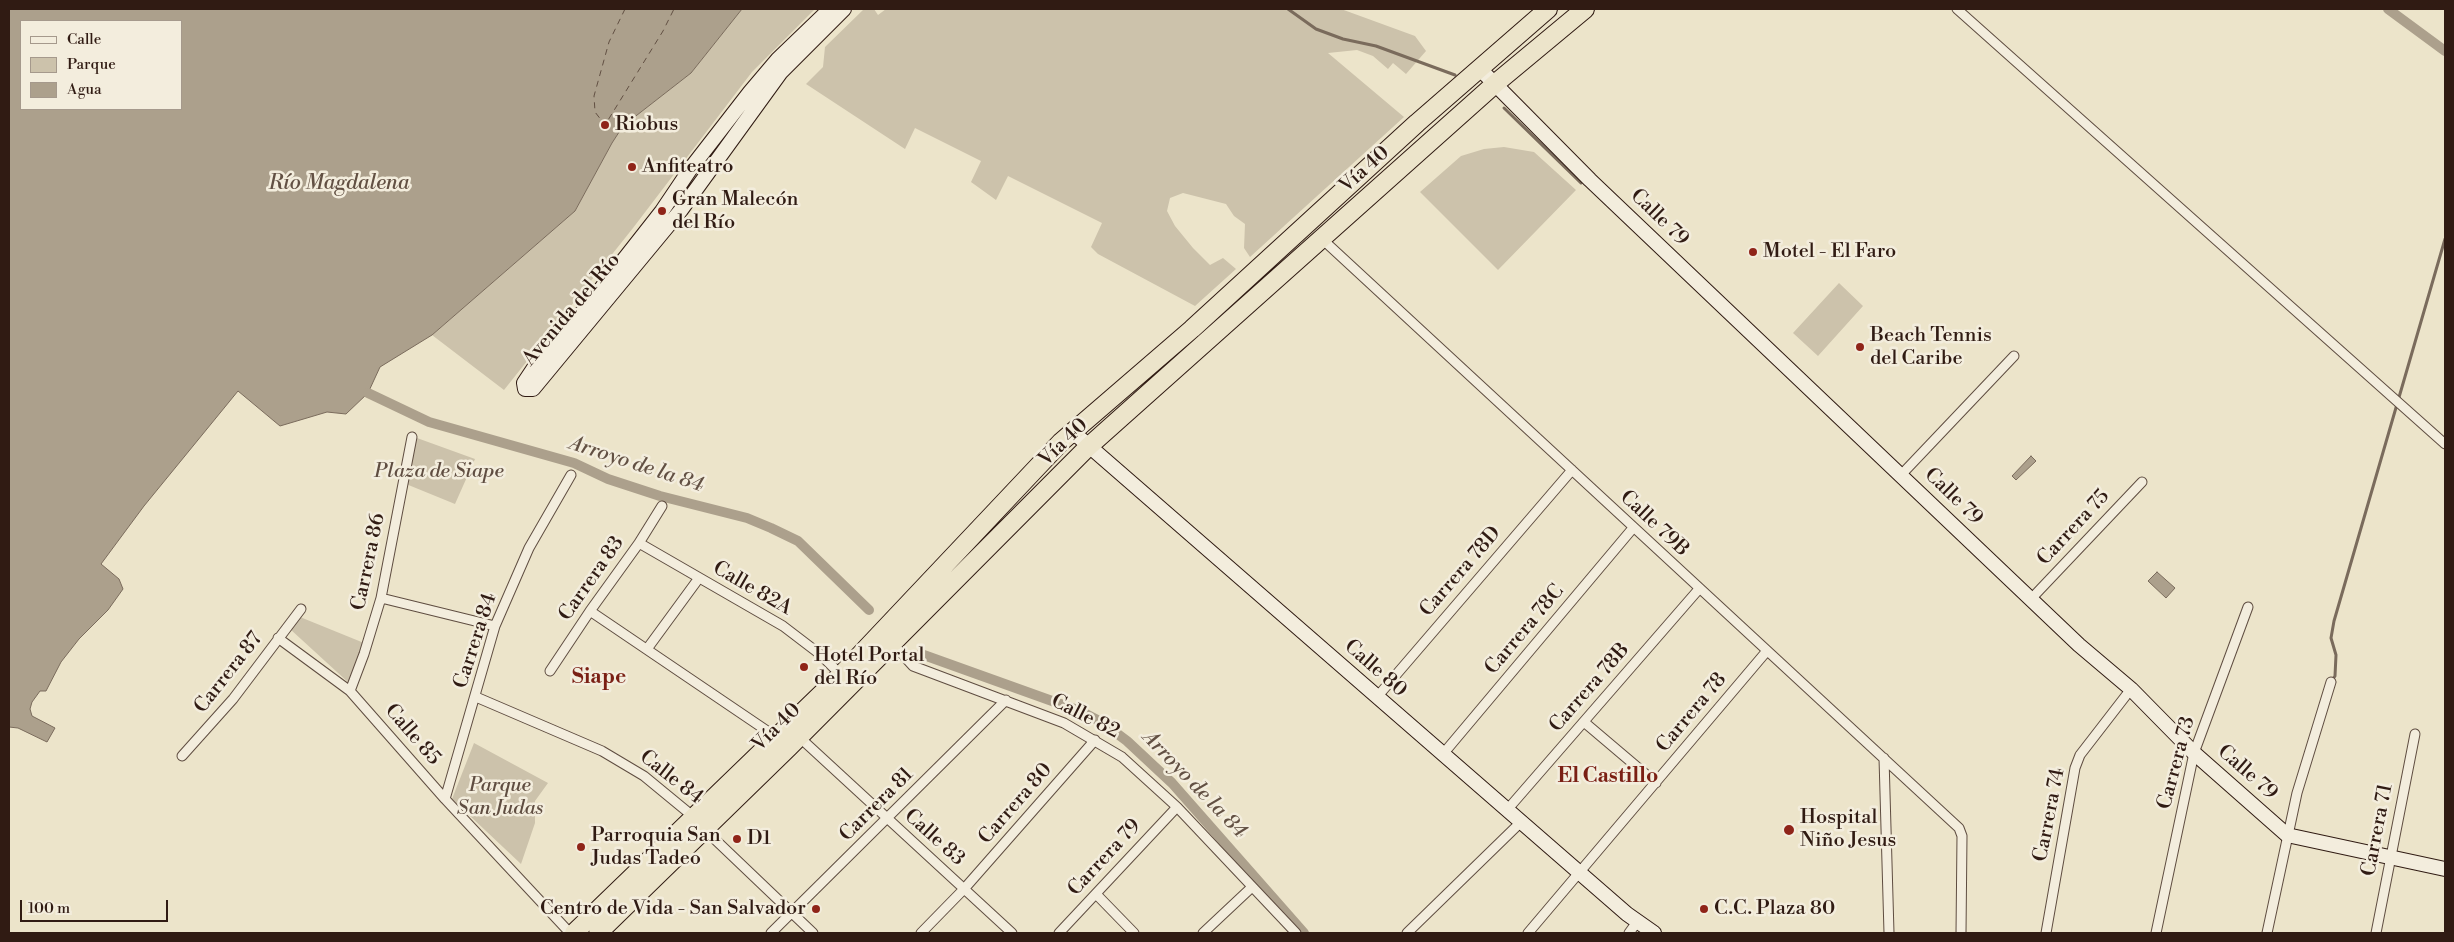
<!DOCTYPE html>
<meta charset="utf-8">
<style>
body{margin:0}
#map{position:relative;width:2454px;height:942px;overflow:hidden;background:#ece4ca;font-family:"Libre Bodoni",serif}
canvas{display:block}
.frame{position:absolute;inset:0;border:10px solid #301b13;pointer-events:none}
.legend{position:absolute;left:20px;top:20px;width:162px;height:90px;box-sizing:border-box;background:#f3eddd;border:1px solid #a5998c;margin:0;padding:6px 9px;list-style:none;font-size:15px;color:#301b13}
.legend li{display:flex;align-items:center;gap:10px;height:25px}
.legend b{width:25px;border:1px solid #a5998c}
.scale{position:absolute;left:20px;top:900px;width:148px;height:22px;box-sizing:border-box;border:2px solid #301b13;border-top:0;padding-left:6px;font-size:15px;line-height:18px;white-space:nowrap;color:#301b13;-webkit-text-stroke:4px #f3eddd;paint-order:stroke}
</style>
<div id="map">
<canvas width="2454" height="942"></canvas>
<div class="frame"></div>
<ul class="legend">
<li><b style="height:6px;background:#f3eddd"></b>Calle</li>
<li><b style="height:14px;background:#ccc2ab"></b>Parque</li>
<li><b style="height:14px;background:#aca08c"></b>Agua</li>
</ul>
<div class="scale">100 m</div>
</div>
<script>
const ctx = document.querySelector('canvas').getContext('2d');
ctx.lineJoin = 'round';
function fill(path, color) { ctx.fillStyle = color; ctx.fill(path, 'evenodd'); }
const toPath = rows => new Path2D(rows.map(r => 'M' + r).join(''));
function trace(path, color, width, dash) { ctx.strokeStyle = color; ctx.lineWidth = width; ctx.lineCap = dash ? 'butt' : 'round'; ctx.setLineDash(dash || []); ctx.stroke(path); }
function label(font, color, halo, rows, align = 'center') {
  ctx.font = font + ' "Libre Bodoni",serif'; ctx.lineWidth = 5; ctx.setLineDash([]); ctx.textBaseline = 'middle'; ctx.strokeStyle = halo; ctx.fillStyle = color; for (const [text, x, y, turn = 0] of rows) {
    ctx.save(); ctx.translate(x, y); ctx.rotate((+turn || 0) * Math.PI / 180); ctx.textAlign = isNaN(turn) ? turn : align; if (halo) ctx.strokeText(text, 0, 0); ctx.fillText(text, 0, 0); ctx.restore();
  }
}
fill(toPath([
 [742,9,815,9,752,72,633,228,504,390,432,335,575,211,612,143,623,126,691,73],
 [864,9,874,9,878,15,886,9,1341,9,1415,36,1426,51,1406,74,1393,63,1388,69,1373,56,1357,50,1328,53,1404,117,1250,257,1244,248,1245,224,1234,216,1226,204,1183,193,1170,198,1167,211,1175,226,1193,248,1210,265,1223,258,1236,269,1195,306,1098,254,1091,247,1102,223,1008,176,996,200,971,182,981,161,915,128,905,149,806,84,823,67,825,47],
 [1504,147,1534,152,1576,190,1498,270,1420,192,1461,156,1484,149],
 [1839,283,1863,306,1818,356,1793,333],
 [417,438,475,459,455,504,406,484],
 [300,617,364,643,349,683,290,629],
 [474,743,548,783,535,801,535,823,521,864,452,799]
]), '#ccc2ab');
const water = toPath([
 [9,9,742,9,691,73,623,126,612,143,575,211,432,335,380,367,368,393,346,414,327,412,280,426,238,391,144,506,101,564,119,579,123,589,108,610,79,639,61,662,46,691,40,691,32,702,30,709,32,716,55,728,47,742,18,728,9,727,9,9],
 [21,21,181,21,181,109,21,109,21,21],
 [2031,456,2036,461,2016,480,2012,476,2031,456],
 [2157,572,2175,588,2166,598,2148,581,2157,572]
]);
fill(water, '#aca08c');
trace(water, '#7a6b5c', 1);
trace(toPath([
 [1288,9,1316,29,1343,39,1376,46,1455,75],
 [1504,108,1581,183],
 [2331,682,2335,676,2336,655,2331,638,2334,621,2445,239]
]), '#7a6b5c', 3);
trace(toPath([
 [2388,9,2445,51],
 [368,393,429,422,574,463,608,479,660,496,747,518,771,528,798,541,869,610],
 [921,654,1080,711,1103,723,1127,741,1172,783,1304,933]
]), '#aca08c', 10);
trace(toPath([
 [625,9,609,42,594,96,595,112,605,125,663,31,674,9]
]), '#625043', 1, [6, 5]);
const street = toPath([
 [1957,9,2445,444],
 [1321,238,1959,828,1962,836,1961,933],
 [1901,475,2014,356],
 [639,543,783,626,821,655,841,675],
 [381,598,495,626],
 [2031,599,2142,482],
 [590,611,779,739],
 [278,638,350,691,445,799,570,933],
 [892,643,913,666,1064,723,1122,757,1177,807,1296,933],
 [647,649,699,578],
 [550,671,590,611,639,543,662,506],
 [350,691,364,654,381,598,412,437],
 [476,697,602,751,644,776,695,818],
 [1377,697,1572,470],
 [1584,722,1656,783],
 [797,735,1012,933],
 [1443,754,1633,528],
 [182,756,233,699,301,609],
 [1884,758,1889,933],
 [445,799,495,626,529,548,571,475],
 [1507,810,1699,589],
 [703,828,813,933],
 [1096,894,1134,933],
 [771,933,1006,700],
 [921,933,964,889,1095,740],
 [1059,933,1177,807],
 [1203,933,1252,887],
 [1407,933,1521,822],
 [1528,933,1766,652],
 [1629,933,1637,922],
 [2046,933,2075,768,2080,755,2131,689],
 [2156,933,2194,753,2248,607],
 [2267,933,2297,793,2331,682],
 [2376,933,2415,734]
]);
const secondary = toPath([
 [830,9,778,59,750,92,691,168,662,211,585,309,536,365,524,383,525,389,533,389,681,210,781,72,844,9],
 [1480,69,1590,180,2079,645,2131,689,2194,753,2287,835,2445,869],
 [1073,432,1627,914,1654,933]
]);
const highway = toPath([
 [574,933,841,675,1061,442,1192,329,1417,123,1548,9],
 [598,933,789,747,1088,447,1496,83,1585,9]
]);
trace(street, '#5f4d41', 11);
trace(secondary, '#301b13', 16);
trace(highway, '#301b13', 20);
trace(street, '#f3eddd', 9);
trace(secondary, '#f3eddd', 14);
trace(highway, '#ece4ca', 18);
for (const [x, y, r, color] of [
 [605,125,5,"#8f2418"],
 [632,167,5,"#8f2418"],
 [662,211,5,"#8f2418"],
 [1753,252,5,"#8f2418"],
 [1860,347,5,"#8f2418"],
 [804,667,5,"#8f2418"],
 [1789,830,6,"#8f2418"],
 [737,839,5,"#8f2418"],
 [581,847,5,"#8f2418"],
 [816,909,5,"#8f2418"],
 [1704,909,5,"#8f2418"]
]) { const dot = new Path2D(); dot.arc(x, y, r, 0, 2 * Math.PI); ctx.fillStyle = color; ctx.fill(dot); trace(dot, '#f3eddd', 2); }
label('20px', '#301b13', '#f3eddd', [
 ["Riobus",615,125],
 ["Anfiteatro",642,167],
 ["Gran Malecón",672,200],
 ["del Río",672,223],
 ["Motel - El Faro",1763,252],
 ["Beach Tennis",1870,336],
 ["del Caribe",1870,359],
 ["Hotel Portal",814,656],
 ["del Río",814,679],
 ["Hospital",1800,818],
 ["Niño Jesus",1800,841],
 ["Parroquia San",591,836],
 ["Judas Tadeo",591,859],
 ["D1",747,839],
 ["Centro de Vida - San Salvador",806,909,"right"],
 ["C.C. Plaza 80",1714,909]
], 'left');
label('20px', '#301b13', '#f3eddd', [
 ["Vía 40",1365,170,-42],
 ["Calle 79",1659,218,44],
 ["Avenida del Río",572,310,-50],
 ["Vía 40",1064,443,-44],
 ["Calle 79",1953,497,44],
 ["Calle 79B",1654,524,43],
 ["Carrera 75",2074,528,-47],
 ["Carrera 86",369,562,-78],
 ["Carrera 78D",1461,572,-49],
 ["Carrera 83",592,579,-55],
 ["Calle 82A",752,589,30],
 ["Carrera 78C",1525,630,-50],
 ["Carrera 84",476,641,-72],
 ["Calle 80",1375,669,41],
 ["Carrera 87",229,673,-52],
 ["Carrera 78B",1590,688,-49],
 ["Carrera 78",1692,713,-50],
 ["Calle 82",1085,717,27],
 ["Vía 40",777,728,-45],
 ["Calle 85",412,735,49],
 ["Carrera 73",2177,763,-75],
 ["Calle 79",2247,773,41],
 ["Calle 84",671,778,38],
 ["Carrera 80",1016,804,-49],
 ["Carrera 81",877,805,-45],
 ["Carrera 74",2050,815,-79],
 ["Carrera 71",2378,830,-79],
 ["Calle 83",934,838,42],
 ["Carrera 79",1105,858,-47]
]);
label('italic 20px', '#5f4d41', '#f3eddd', [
 ["Plaza de Siape",439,472],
 ["Parque",500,786],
 ["San Judas",500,809]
]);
label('italic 21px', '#625043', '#f3eddd', [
 ["Río Magdalena",339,184],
 ["Arroyo de la 84",636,465,18],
 ["Arroyo de la 84",1194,785,46]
]);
label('bold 21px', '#7a1f14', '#f3eddd', [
 ["Siape",599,678],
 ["El Castillo",1608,777]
]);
</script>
